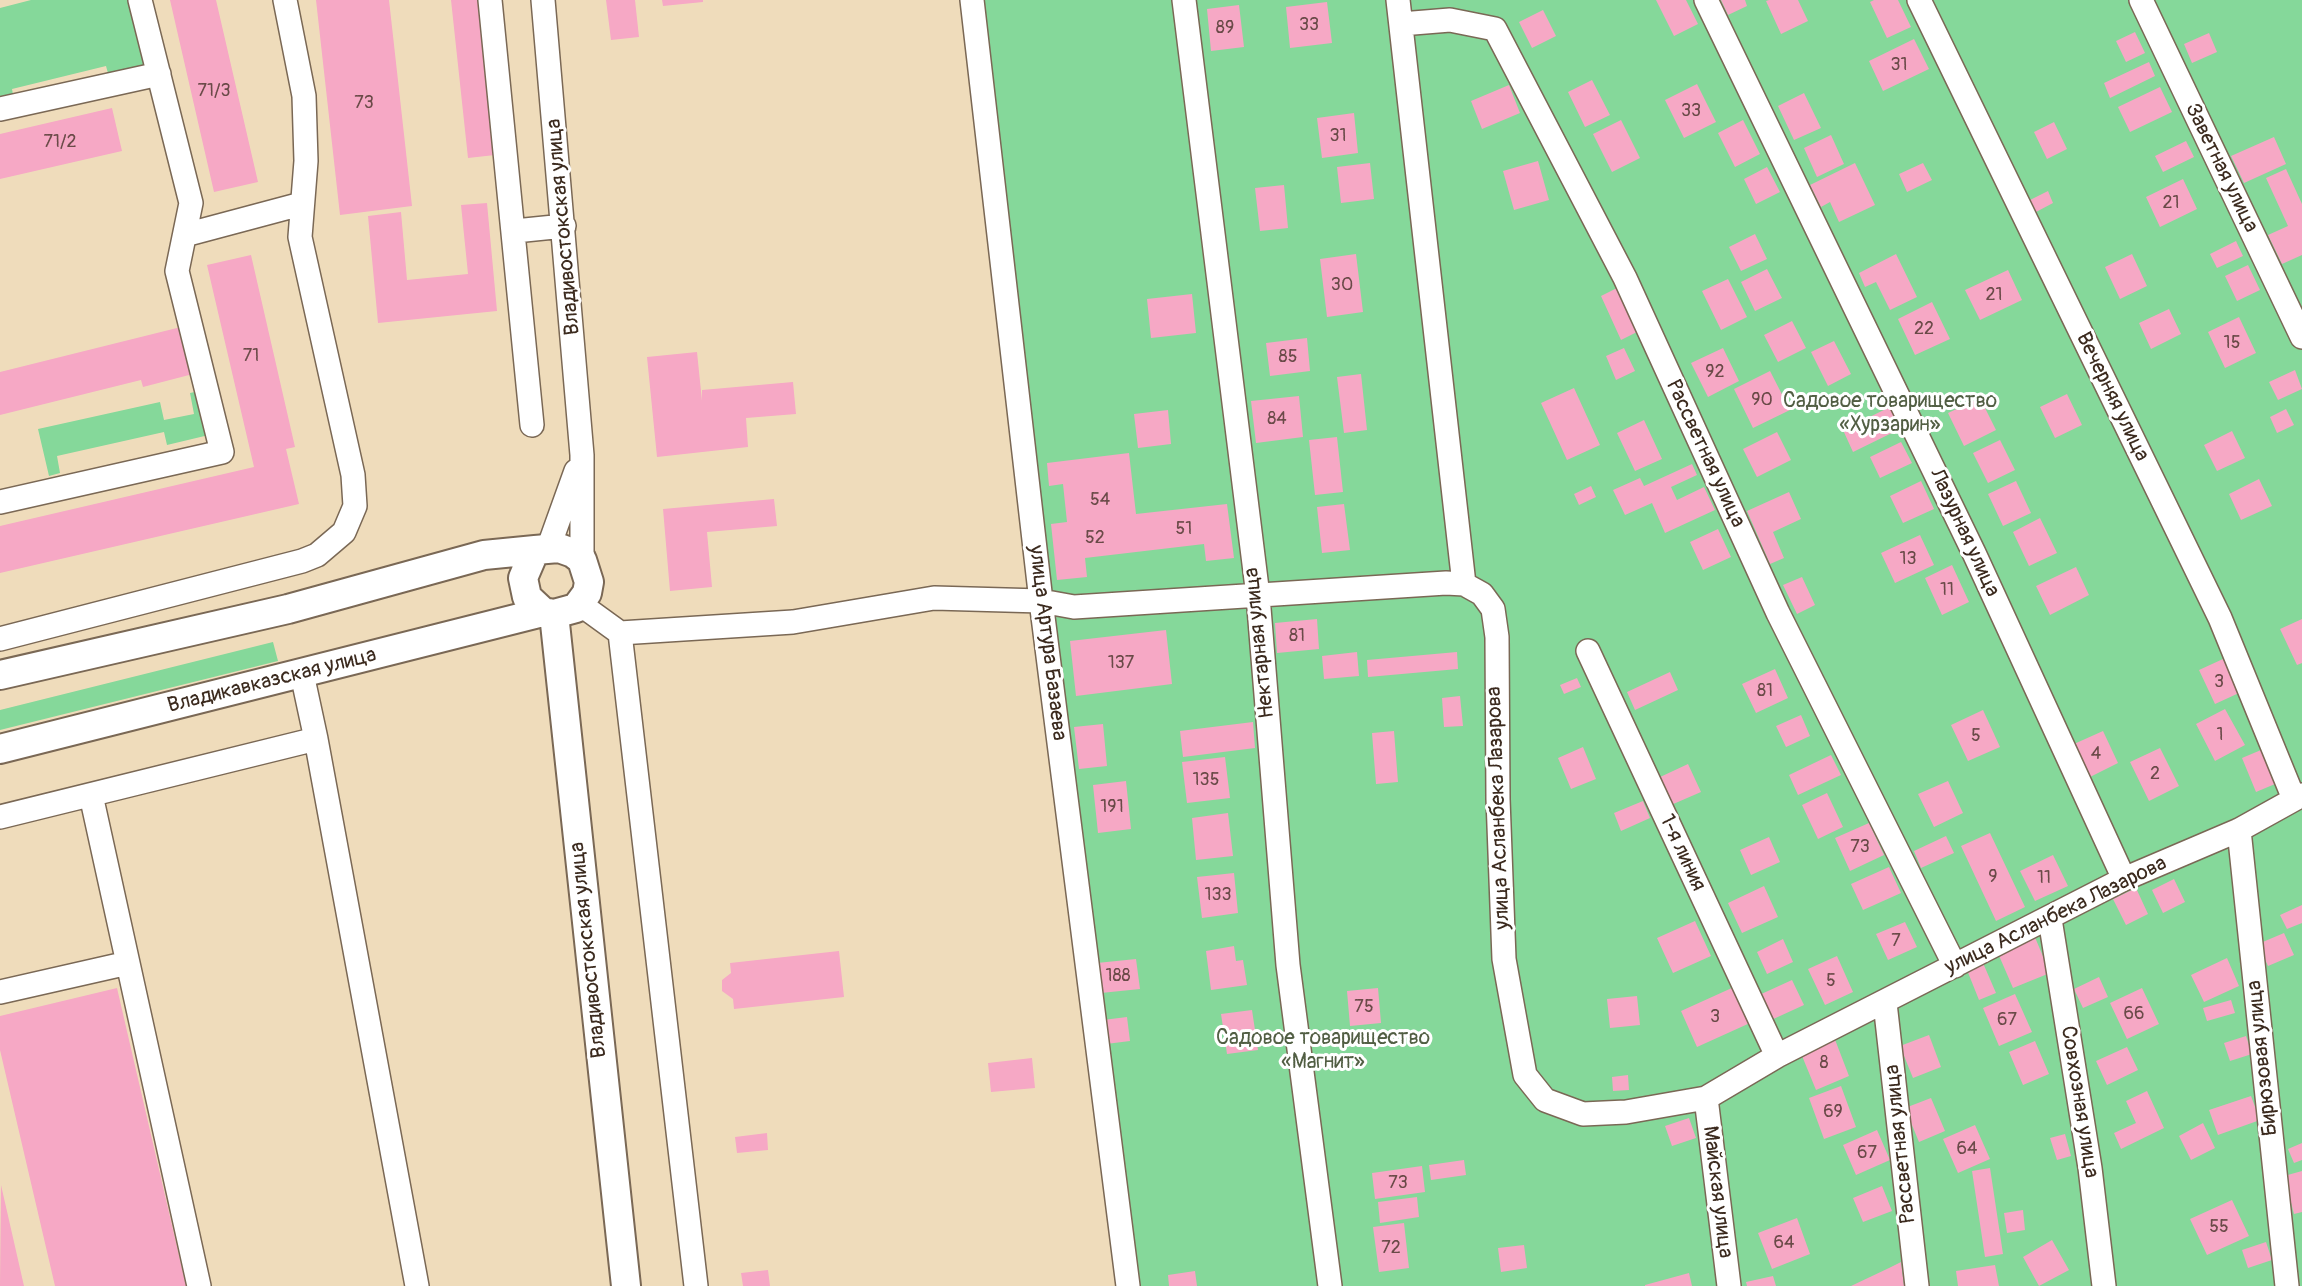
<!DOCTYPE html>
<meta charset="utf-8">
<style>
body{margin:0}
canvas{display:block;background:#efdcbb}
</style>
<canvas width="2302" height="1286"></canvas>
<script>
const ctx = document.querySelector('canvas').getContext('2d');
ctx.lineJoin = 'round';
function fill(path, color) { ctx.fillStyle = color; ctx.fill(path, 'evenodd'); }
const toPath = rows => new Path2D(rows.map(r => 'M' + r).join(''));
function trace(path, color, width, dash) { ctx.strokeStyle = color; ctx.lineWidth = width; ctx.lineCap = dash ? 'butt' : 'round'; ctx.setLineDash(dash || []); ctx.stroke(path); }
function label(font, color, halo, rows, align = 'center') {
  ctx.font = font + ' Pangolin,sans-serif'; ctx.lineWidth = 6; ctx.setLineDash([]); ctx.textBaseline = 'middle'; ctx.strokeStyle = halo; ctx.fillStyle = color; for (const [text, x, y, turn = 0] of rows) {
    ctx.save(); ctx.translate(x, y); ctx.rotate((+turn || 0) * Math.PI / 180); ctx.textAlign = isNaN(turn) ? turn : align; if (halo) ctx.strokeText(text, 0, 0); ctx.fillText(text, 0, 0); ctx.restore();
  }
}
fill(toPath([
 [31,0,130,0,147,68,109,77,106,66,12,89,14,100,0,103,0,8],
 [968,0,2302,0,2302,1286,1118,1286],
 [204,390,213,434,167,445,164,432,57,456,60,473,49,476,38,429,160,402,164,420,194,414,190,393],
 [273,642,278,661,0,730,0,710]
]), '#85d89a');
fill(toPath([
 [170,0,216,0,258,182,214,192],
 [316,0,389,0,412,206,340,215],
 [451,0,478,0,495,155,468,158],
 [606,0,635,0,639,37,611,40],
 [662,0,703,0,703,2,663,6],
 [1656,0,1686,0,1698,24,1674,36],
 [1721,0,1745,0,1747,6,1728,15],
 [1769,0,1798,0,1808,21,1781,34,1766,1],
 [1874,0,1898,0,1911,27,1887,38,1870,2],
 [1327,2,1332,43,1290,48,1286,7],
 [1239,5,1244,47,1211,51,1207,9],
 [1543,10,1556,36,1532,48,1519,22],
 [2135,32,2145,53,2126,62,2116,41],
 [2209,33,2217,52,2192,63,2184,44],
 [1914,39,1929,69,1883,91,1869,61],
 [2149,62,2155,76,2110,98,2104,83],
 [1592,80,1610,115,1585,127,1568,92],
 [1697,84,1716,122,1684,138,1665,100],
 [1509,85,1520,113,1482,129,1471,101],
 [2160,87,2172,112,2130,132,2118,107],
 [1804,93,1821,128,1794,140,1778,106],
 [112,108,122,151,0,179,0,134],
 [1354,113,1358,153,1322,158,1317,118],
 [1621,120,1640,158,1612,172,1593,134],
 [1743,120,1760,154,1735,167,1718,133],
 [2054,122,2067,149,2047,159,2034,132],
 [1831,135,1844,164,1817,177,1804,148],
 [2274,137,2286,164,2244,183,2231,156],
 [2186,141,2194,157,2163,172,2155,156],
 [1538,161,1549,200,1514,210,1503,171],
 [1370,163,1374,199,1341,203,1337,167],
 [1855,163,1875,205,1839,222,1830,202,1821,207,1810,185],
 [1923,163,1932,180,1907,192,1899,174],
 [1767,167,1780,192,1756,204,1744,179],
 [2286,169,2302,204,2302,255,2282,264,2268,235,2288,226,2266,178],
 [2183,179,2197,209,2160,227,2146,197],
 [1284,185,1288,228,1260,231,1255,188],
 [2048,191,2053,203,2036,212,2030,200],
 [487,203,497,311,378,323,368,216,401,212,407,280,468,274,461,205],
 [1755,234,1767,259,1741,271,1729,247],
 [2236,241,2243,256,2217,268,2210,254],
 [1356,254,1363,312,1327,317,1320,259],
 [1896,254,1917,297,1890,310,1876,282,1865,287,1859,273],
 [2132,254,2147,286,2120,299,2105,267],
 [251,255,295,447,286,449,299,504,0,573,0,526,254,467,207,265],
 [2248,265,2260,290,2237,301,2225,276],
 [1767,269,1782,298,1755,311,1741,282],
 [2008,270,2022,300,1980,320,1965,290],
 [1728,279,1747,317,1721,330,1702,291],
 [1617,288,1637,332,1621,340,1601,296],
 [1192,294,1196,333,1151,338,1147,299],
 [1932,302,1950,339,1915,355,1898,319],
 [2169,309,2181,334,2151,349,2139,323],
 [2239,317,2256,353,2225,368,2208,332],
 [1792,321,1806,348,1778,362,1764,335],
 [181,327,193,374,143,387,141,380,0,415,0,372],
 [1307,338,1310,371,1270,376,1266,343],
 [1834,341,1851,374,1828,386,1811,352],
 [1624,348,1635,371,1616,380,1606,356],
 [1723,348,1739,381,1708,397,1691,363],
 [697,352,702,401,702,390,793,382,796,414,746,418,748,447,657,457,647,357],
 [2295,370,2302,389,2278,400,2269,382],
 [1770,371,1790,410,1753,428,1734,389],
 [1361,374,1367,430,1344,433,1337,377],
 [1574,388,1600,445,1567,460,1541,403],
 [2067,394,2082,425,2055,438,2040,407],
 [1299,396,1303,437,1256,443,1251,401],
 [1980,398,1996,430,1964,446,1948,413],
 [1890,407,1900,429,1853,452,1843,430],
 [2286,409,2294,425,2277,433,2270,417],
 [1168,410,1171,444,1138,448,1134,414],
 [1644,420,1662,459,1635,471,1617,433],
 [2232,431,2245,458,2217,471,2204,445],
 [1777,432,1791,460,1757,477,1743,449],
 [1337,437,1343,492,1315,495,1309,440],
 [2000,440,2015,470,1988,483,1973,453],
 [1901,442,1912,463,1880,478,1870,457],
 [1129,453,1136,514,1227,504,1234,558,1206,561,1204,544,1085,558,1087,577,1057,580,1051,524,1067,522,1063,484,1049,486,1047,463],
 [1692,464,1697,475,1671,487,1677,500,1704,487,1715,510,1665,533,1652,503,1625,515,1613,490,1640,478,1644,486],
 [2259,479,2272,506,2241,520,2229,494],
 [1921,481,1934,509,1903,523,1890,496],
 [2016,481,2031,513,2003,526,1988,494],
 [1591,486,1596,497,1579,505,1574,494],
 [1789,492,1801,519,1773,532,1784,558,1770,564,1747,511],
 [774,499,777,526,707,532,712,587,670,591,663,509],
 [1344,504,1350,550,1322,553,1317,507],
 [2040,518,2057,553,2029,566,2013,532],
 [1718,529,1731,557,1703,570,1690,542],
 [1920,535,1934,565,1895,583,1881,553],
 [1952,565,1969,602,1942,615,1925,578],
 [2076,567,2089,595,2050,615,2036,586],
 [1802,577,1815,605,1797,614,1783,585],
 [1317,619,1319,649,1277,653,1275,623],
 [2302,619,2302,663,2297,665,2280,629],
 [1166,630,1172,684,1076,696,1070,641],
 [1357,652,1359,676,1324,679,1322,656],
 [1457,652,1458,669,1368,677,1367,660],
 [2223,659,2239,693,2215,704,2199,670],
 [1775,669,1788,698,1756,713,1742,684],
 [1670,672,1678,690,1635,710,1627,692],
 [1577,678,1581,687,1564,694,1560,685],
 [1460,696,1463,726,1444,727,1442,698],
 [2225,709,2245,745,2215,761,2196,724],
 [1983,710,2000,747,1968,761,1951,725],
 [1801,715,1810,736,1786,747,1776,726],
 [1253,722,1255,748,1183,757,1180,731],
 [1103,724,1107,766,1079,769,1074,727],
 [1394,731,1398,782,1376,784,1372,733],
 [2103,731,2118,763,2090,777,2074,744],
 [1583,747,1596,779,1571,789,1558,758],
 [2160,748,2179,786,2149,801,2130,762],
 [2261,750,2275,784,2256,792,2242,758],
 [1831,755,1841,775,1798,795,1789,775],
 [1225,757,1230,798,1187,803,1182,762],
 [1688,764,1701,792,1671,805,1658,778],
 [1126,781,1131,829,1098,833,1093,785],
 [1948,781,1963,813,1934,827,1918,794],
 [1827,793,1843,827,1818,839,1802,805],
 [1643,801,1650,818,1621,831,1614,813],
 [1228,813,1233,856,1196,860,1192,818],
 [1869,823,1884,855,1850,871,1835,838],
 [1990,833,2025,907,1996,921,1961,846],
 [1946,836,1954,853,1921,868,1914,851],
 [1769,837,1780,862,1751,875,1740,850],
 [2053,855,2068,886,2035,901,2020,871],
 [1889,867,1901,893,1863,910,1851,884],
 [1234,873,1238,913,1202,918,1197,877],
 [2174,879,2185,902,2163,913,2152,890],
 [1764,886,1778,917,1742,933,1728,903],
 [2136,888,2148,914,2126,925,2113,899],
 [2302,905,2302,923,2287,929,2280,915],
 [1695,921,1711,956,1673,973,1657,938],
 [1905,922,1917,947,1888,960,1876,934],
 [2284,933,2294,955,2268,966,2258,944],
 [2034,935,2050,973,2013,988,1997,951],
 [1783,939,1793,962,1767,974,1757,952],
 [1234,946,1236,961,1243,960,1247,985,1211,990,1206,951],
 [839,951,844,997,734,1009,733,999,722,991,722,980,731,973,730,963],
 [1837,956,1853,992,1825,1005,1808,969],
 [2227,958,2239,986,2204,1002,2191,975],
 [1136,959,1140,989,1101,993,1097,963],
 [1983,963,1996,993,1979,1000,1967,970],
 [2099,977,2108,997,2083,1008,2074,989],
 [1792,980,1804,1005,1769,1021,1757,996],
 [1734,987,1750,1023,1697,1047,1681,1011],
 [117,988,186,1286,55,1286,0,1050,0,1016],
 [1378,988,1381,1023,1350,1026,1347,991],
 [2142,988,2159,1024,2127,1039,2110,1003],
 [2015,994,2032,1032,1999,1046,1983,1008],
 [1637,996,1640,1025,1610,1028,1607,999],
 [2231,1000,2235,1013,2207,1021,2203,1008],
 [1252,1010,1258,1050,1227,1054,1221,1014],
 [1127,1017,1130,1041,1106,1044,1103,1020],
 [1929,1035,1941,1067,1913,1078,1900,1046],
 [2246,1036,2252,1054,2230,1061,2224,1043],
 [1834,1037,1849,1076,1816,1090,1800,1051],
 [2035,1041,2049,1074,2023,1085,2009,1052],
 [2127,1047,2138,1070,2107,1085,2096,1061],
 [1032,1058,1035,1088,991,1092,988,1063],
 [1628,1075,1629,1090,1613,1091,1612,1077],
 [1841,1086,1856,1127,1824,1139,1809,1098],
 [2147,1091,2164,1128,2121,1149,2114,1133,2136,1123,2126,1101],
 [2251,1096,2260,1120,2218,1135,2209,1110],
 [1931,1098,1945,1131,1919,1142,1905,1108],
 [1689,1118,1696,1138,1672,1146,1665,1126],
 [2203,1123,2215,1148,2191,1160,2179,1136],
 [1975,1125,1990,1159,1958,1173,1943,1139],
 [1877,1130,1890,1160,1856,1175,1843,1145],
 [767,1133,768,1150,737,1153,735,1137],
 [2065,1134,2071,1156,2057,1160,2050,1138],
 [2302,1143,2302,1160,2294,1163,2288,1149],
 [1464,1160,1466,1175,1431,1180,1429,1165],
 [1422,1166,1425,1192,1375,1199,1372,1173],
 [1990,1168,2003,1254,1985,1257,1972,1171],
 [2302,1171,2302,1212,2294,1214,2284,1176],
 [1,1185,24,1286,0,1286],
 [1882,1186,1892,1211,1863,1222,1853,1198],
 [1417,1197,1419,1217,1380,1223,1378,1202],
 [2232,1200,2249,1236,2207,1255,2190,1219],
 [2023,1210,2025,1230,2007,1233,2004,1213],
 [1797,1218,1810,1254,1772,1269,1758,1233],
 [1404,1223,1409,1268,1379,1272,1373,1227],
 [2052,1240,2069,1270,2039,1286,2023,1257],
 [2266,1242,2272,1260,2248,1268,2242,1250],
 [1524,1245,1527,1268,1501,1272,1498,1248],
 [1901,1262,1904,1286,1851,1286,1889,1268],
 [1995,1265,1999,1286,1958,1286,1956,1271],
 [768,1270,770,1286,743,1286,741,1273],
 [1195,1271,1197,1286,1169,1286,1168,1275],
 [1689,1273,1692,1286,1645,1286,1645,1285],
 [1773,1276,1776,1286,1747,1286,1746,1282]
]), '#f6a8c5');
const minor = toPath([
 [490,0,532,425],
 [543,0,582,455,582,560],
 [972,0,1041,601,1128,1286],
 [1184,0,1258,596,1288,965,1330,1286],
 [1398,0,1464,584],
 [1706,0,1974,553,2124,879],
 [1919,0,2220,618,2294,799],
 [2141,0,2302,337],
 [1401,24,1450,20,1495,29,1625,278,1778,613,1955,966],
 [0,109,159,74],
 [515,231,564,226],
 [185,235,301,204],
 [0,502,222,452,177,271,191,203,140,0],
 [548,549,576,471],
 [580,604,620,633,793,622,934,598,1041,601,1074,607,1446,583,1464,584,1482,594,1493,609,1497,637,1498,799,1504,959,1525,1075,1545,1100,1583,1114,1626,1112,1706,1098,1777,1056,2124,879,2239,830,2302,795],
 [620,633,696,1286],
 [0,639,302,561,317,555,344,532,355,506,353,475,300,237,306,161,304,96,285,0],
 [1588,651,1777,1056],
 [316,739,417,1286],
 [91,795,199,1286],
 [0,817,316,739,302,674],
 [2239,830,2287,1286],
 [2050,919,2090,1168,2104,1286],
 [0,992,128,963],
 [1885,1003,1917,1286],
 [1706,1098,1729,1286]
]);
const major = toPath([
 [554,614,626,1286],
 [0,675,288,609,484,555,535,550,559,548,573,553,582,560,589,582,587,593,576,608,554,614,543,612,527,597,523,578,535,550],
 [0,749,543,612]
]);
trace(minor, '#7a6855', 26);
trace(major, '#7a6855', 32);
trace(minor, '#fff', 23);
trace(major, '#fff', 28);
label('18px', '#6a4a48', null, [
 ["33",1309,25],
 ["89",1225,28],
 ["31",1899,65],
 ["71/3",214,91],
 ["73",364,103],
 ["33",1691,111],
 ["31",1338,136],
 ["71/2",60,142],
 ["21",2171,203],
 ["30",1342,285],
 ["21",1994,295],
 ["22",1924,329],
 ["15",2232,343],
 ["71",251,356],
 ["85",1288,357],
 ["92",1715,372],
 ["90",1762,400],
 ["84",1277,419],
 ["54",1100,500],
 ["51",1184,529],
 ["52",1095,538],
 ["13",1908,559],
 ["11",1947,590],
 ["81",1297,636],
 ["137",1121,663],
 ["3",2219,682],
 ["81",1765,691],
 ["1",2220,735],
 ["5",1976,736],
 ["4",2096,754],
 ["2",2155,774],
 ["135",1206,780],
 ["191",1112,807],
 ["73",1860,847],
 ["9",1993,877],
 ["11",2044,878],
 ["133",1218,895],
 ["7",1896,941],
 ["188",1118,976],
 ["5",1831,981],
 ["75",1364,1007],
 ["66",2134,1014],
 ["3",1715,1017],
 ["67",2007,1020],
 ["8",1824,1063],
 ["69",1833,1112],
 ["64",1967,1149],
 ["67",1867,1153],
 ["73",1398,1183],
 ["55",2219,1227],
 ["64",1784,1243],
 ["72",1391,1248]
]);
label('21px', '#3b2a1e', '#fff', [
 ["Заветная улица",2221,168,64],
 ["Владивостокская улица",564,227,-95],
 ["Вечерняя улица",2112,397,64],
 ["Рассветная улица",1705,454,65],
 ["Лазурная улица",1964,533,65],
 ["улица Артура Базаева",1047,643,83],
 ["Нектарная улица",1260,643,-96],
 ["Владикавказская улица",272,681,-14],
 ["улица Асланбека Лазарова",1499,808,-92],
 ["1-я линия",1682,853,65],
 ["улица Асланбека Лазарова",2056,916,-26],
 ["Владивостокская улица",589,950,-96],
 ["Бирюзовая улица",2263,1058,-96],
 ["Совхозная улица",2079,1102,81],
 ["Рассветная улица",1901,1144,-96],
 ["Майская улица",1717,1192,83]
]);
label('21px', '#515e43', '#fff', [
 ["Садовое товарищество",1890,402],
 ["«Хурзарин»",1890,426],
 ["Садовое товарищество",1323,1039],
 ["«Магнит»",1323,1063]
]);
</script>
